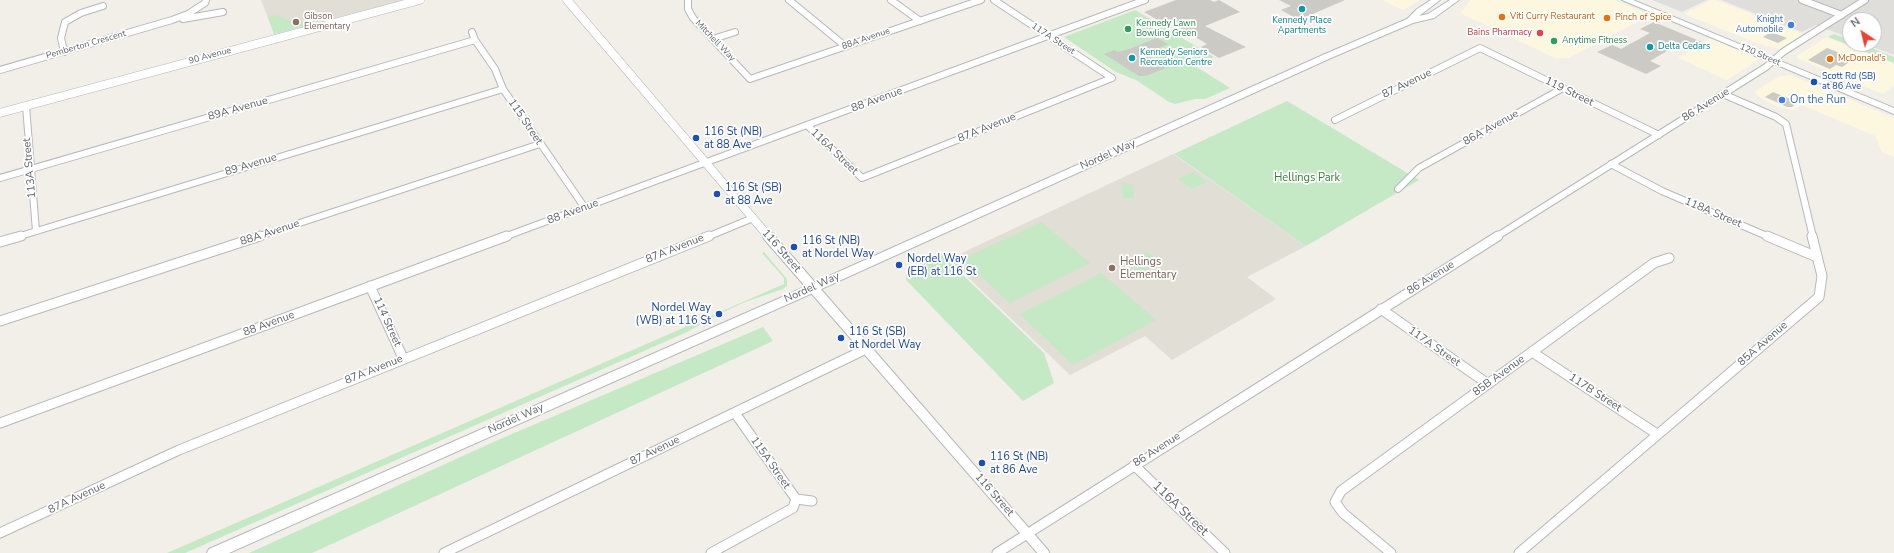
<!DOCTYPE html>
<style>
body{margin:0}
#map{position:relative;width:1894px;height:553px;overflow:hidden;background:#f1efe8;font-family:"Nunito Sans",sans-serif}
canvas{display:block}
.north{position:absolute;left:1842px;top:12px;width:40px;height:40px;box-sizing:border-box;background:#fff;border:1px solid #bfc1c3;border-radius:50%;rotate:325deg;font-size:11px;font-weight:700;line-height:16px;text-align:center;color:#5f6368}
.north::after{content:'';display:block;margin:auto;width:14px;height:18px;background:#ea4335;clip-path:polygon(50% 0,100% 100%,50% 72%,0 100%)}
</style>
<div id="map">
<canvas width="1894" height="553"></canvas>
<div class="north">N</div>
</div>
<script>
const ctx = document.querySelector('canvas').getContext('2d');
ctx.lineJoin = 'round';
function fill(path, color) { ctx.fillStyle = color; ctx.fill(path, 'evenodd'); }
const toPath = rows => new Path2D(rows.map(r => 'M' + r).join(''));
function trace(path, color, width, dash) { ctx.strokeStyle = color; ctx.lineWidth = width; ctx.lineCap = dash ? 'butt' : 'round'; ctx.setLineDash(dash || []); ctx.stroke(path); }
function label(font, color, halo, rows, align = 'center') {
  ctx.font = font + ' "Nunito Sans",sans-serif'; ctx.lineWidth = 3.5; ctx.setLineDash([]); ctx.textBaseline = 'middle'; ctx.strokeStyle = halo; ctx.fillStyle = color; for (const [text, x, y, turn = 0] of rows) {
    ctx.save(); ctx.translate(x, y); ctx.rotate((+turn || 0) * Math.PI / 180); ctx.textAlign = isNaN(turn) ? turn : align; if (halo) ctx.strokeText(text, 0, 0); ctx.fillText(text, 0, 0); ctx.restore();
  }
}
fill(toPath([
 [1382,0,1420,0,1403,10],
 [1471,0,1614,0,1650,15,1569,58,1555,58,1460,13],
 [1711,0,1715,0,1803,34,1780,49,1765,46,1684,14],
 [1827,37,1894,64,1894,85,1883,94,1798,59,1797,56],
 [1711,38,1757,58,1758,60,1727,80,1678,58],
 [1790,75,1894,118,1894,157,1882,152,1875,136,1802,105,1793,110,1778,107,1761,98,1754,92,1780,76]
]), '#fef7e0');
fill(toPath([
 [1652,0,1707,0,1682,12],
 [1721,0,1894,0,1894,55,1865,44,1874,44,1874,20,1850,20,1850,38,1816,25,1802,32]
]), '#e0deda');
fill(toPath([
 [261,0,404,0,274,34],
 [1173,154,1306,246,1247,277,1276,299,1172,360,1145,336,1070,375,949,259]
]), '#e1ded6');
fill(toPath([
 [1135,10,1214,57,1195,66,1230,88,1205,99,1195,99,1175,104,1169,102,1136,80,1116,72,1064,37],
 [275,15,292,21,301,19,305,26,274,34,268,17],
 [1834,34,1850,40,1850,44,1861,44,1894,57,1894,63,1828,37],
 [1287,101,1419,180,1306,246,1174,154],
 [1193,172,1207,182,1192,189,1178,179],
 [1122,183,1133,184,1134,198,1123,198],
 [1041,222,1090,263,1010,303,963,259],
 [764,252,787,279,787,286,783,289,745,302,719,314,687,332,185,553,167,553,784,284,784,278,762,253],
 [1147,252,1161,262,1140,273,1127,262],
 [942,255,1044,353,1054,383,1023,401,906,280,908,268],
 [1101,273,1156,320,1073,365,1020,314],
 [763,327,773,341,312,553,249,553,498,440]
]), '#c5e8c5');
fill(toPath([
 [1176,0,1210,0,1214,2,1219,0,1240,12,1205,26,1246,47,1219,58,1201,47,1207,44,1167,20,1161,22,1144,12],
 [1279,0,1345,0,1299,20,1281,10,1291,6],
 [1654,22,1702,42,1690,48,1679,44,1650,61,1661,66,1646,74,1597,52,1612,45,1621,49,1650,33,1640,29],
 [1771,32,1787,38,1778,43,1763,37],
 [1157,38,1168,44,1144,54,1166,68,1146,76,1139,76,1104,54,1114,50,1118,52,1129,49],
 [1827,48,1853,58,1849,60,1851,61,1842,67,1836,65,1830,69,1808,60],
 [1773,92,1790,99,1798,102,1792,107,1787,107,1765,97]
]), '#cccac5');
const minorFar1 = toPath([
 [688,0,688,9,693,18,750,79,981,0],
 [789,0,845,46],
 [891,0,920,21],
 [994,0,1112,78],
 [1802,0,1842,15],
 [183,19,223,12],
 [472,32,475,40,495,69,503,89,585,208],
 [713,39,735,32],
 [64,52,61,38,65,22,81,13,103,6],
 [0,70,172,20,188,14,205,3,206,0],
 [1723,94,1776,117,1786,124,1813,237],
 [26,106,36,231],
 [1335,120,1480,48,1659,135],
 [807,125,862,178,1112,78],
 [1611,164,1662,191,1769,237],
 [0,178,475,40],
 [1398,189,1419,168,1563,88],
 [17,237,503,89],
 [257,237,540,144],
 [504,237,1145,0],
 [707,237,753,218],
 [1496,237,1766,67,1783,52,1865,0]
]);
const minor = toPath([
 [1767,236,1817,257],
 [0,242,21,236],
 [370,286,403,358],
 [1381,309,1488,384],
 [0,321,260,236],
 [1532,352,1657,434],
 [735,413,796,499,812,501],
 [0,423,507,236],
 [1134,465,1225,553],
 [0,533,179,450,709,236],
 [444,553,866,349],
 [711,553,793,508,796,499],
 [997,553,1498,236],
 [1391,553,1343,513,1335,502,1341,491,1654,263,1669,258],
 [1519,553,1819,297,1822,276,1812,236]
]);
const tertiaryFar1 = toPath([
 [567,0,769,237],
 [0,113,420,0]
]);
const tertiary = toPath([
 [768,236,1044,553]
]);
const secondary = toPath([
 [1431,0,1440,0,1419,16,1428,14,1450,0,1459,0,1434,18,1413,23,1331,58,797,300,229,553,207,553,209,549,789,294,1325,54,1407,19,1417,9,1431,0],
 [1622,0,1633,0,1894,108,1894,114,1622,0]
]);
trace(minorFar1, '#b5b8bc', 8);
trace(minor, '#b5b8bc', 11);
trace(tertiaryFar1, '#b5b8bc', 9);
trace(tertiary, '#b5b8bc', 12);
trace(secondary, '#b6babf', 2);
trace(minorFar1, '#fff', 6);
trace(minor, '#fff', 9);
trace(tertiaryFar1, '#fff', 8);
trace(tertiary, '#fff', 10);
fill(secondary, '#fff');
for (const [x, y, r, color] of [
 [1302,9,4,"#0f9aa8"],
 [1502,17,4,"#e8710a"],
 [1607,18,4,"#e8710a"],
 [296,22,4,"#8d6e63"],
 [1791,25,4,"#3f7fe0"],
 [1128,29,4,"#2e9e5b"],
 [1540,33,4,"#e0444e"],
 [1554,41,4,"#2e9e5b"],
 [1650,47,4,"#0f9aa8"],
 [1132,58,4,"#0f9aa8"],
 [1830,59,4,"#e8710a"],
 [1814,82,4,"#1a4fb4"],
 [1782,100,4,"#3f7fe0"],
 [696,138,4,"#1a4fb4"],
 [717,194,4,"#1a4fb4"],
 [794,247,4,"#1a4fb4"],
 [899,265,4,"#1a4fb4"],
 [1112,268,4,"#8d6e63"],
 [719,314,4,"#1a4fb4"],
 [841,338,4,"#1a4fb4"],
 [982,463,4,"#1a4fb4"]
]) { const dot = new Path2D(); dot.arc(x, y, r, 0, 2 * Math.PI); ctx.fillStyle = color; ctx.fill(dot); trace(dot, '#fff', 1.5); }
label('9px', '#785e54', '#fff', [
 ["Gibson",304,17],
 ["Elementary",304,27]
], 'left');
label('9px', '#c56008', '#fff', [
 ["Viti Curry Restaurant",1510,17],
 ["Pinch of Spice",1615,18],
 ["McDonald's",1838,59]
], 'left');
label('9px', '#366cbe', '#fff', [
 ["Knight",1783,20],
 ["Automobile",1783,30]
], 'right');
label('9px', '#0d838f', '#fff', [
 ["Kennedy Place",1302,21,"center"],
 ["Apartments",1302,31,"center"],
 ["Delta Cedars",1658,47],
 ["Kennedy Seniors",1140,53],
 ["Recreation Centre",1140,63]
], 'left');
label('9px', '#27864d', '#fff', [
 ["Kennedy Lawn",1136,24],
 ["Bowling Green",1136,34],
 ["Anytime Fitness",1562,41]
], 'left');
label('9px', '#be3a42', '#fff', [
 ["Bains Pharmacy",1532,33]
], 'right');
label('9px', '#5f6368', '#fff', [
 ["88A Avenue",866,39,-19],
 ["117A Street",1053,39,33],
 ["Mitchell Way",715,41,46],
 ["Pemberton Crescent",86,45,-16],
 ["120 Street",1760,55,23],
 ["90 Avenue",210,56,-15]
]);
label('9px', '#164399', '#fff', [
 ["Scott Rd (SB)",1822,77],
 ["at 86 Ave",1822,87]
], 'left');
label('11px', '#5f6368', '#fff', [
 ["87 Avenue",1407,84,-26],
 ["119 Street",1569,92,26],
 ["88 Avenue",877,100,-20],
 ["86 Avenue",1706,105,-32],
 ["89A Avenue",238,109,-16],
 ["115 Street",525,122,56],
 ["87A Avenue",987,128,-22],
 ["86A Avenue",1491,128,-29],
 ["116A Street",834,152,44],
 ["Nordel Way",1108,155,-24],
 ["89 Avenue",251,165,-17],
 ["113A Street",30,168,-95],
 ["88 Avenue",573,212,-20],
 ["118A Street",1713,213,23],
 ["88A Avenue",270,233,-18],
 ["87A Avenue",675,249,-22],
 ["116 Street",781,251,49],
 ["86 Avenue",1431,278,-32],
 ["Nordel Way",812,288,-24],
 ["114 Street",387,322,66],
 ["88 Avenue",269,324,-20],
 ["85A Avenue",1763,344,-41],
 ["117A Street",1434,347,35],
 ["87A Avenue",374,370,-22],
 ["85B Avenue",1499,376,-36],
 ["117B Street",1595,393,33],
 ["Nordel Way",516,419,-24],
 ["86 Avenue",1157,450,-33],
 ["87 Avenue",655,451,-26],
 ["115A Street",770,463,55],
 ["116 Street",994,495,49],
 ["87A Avenue",77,498,-25]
]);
label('11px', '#366cbe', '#fff', [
 ["On the Run",1790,100]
], 'left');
label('11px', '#164399', '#fff', [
 ["116 St (NB)",704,132],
 ["at 88 Ave",704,145],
 ["116 St (SB)",725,188],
 ["at 88 Ave",725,201],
 ["116 St (NB)",802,241],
 ["at Nordel Way",802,254],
 ["Nordel Way",907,259],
 ["(EB) at 116 St",907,272],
 ["Nordel Way",711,308,"right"],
 ["(WB) at 116 St",711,321,"right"],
 ["116 St (SB)",849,332],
 ["at Nordel Way",849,345],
 ["116 St (NB)",990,457],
 ["at 86 Ave",990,470]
], 'left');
label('11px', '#348238', '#fff', [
 ["Hellings Park",1307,178]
]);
label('11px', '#785e54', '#fff', [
 ["Hellings",1120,262],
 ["Elementary",1120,275]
], 'left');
label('13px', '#5f6368', '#fff', [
 ["116A Street",1180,509,44]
]);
</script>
